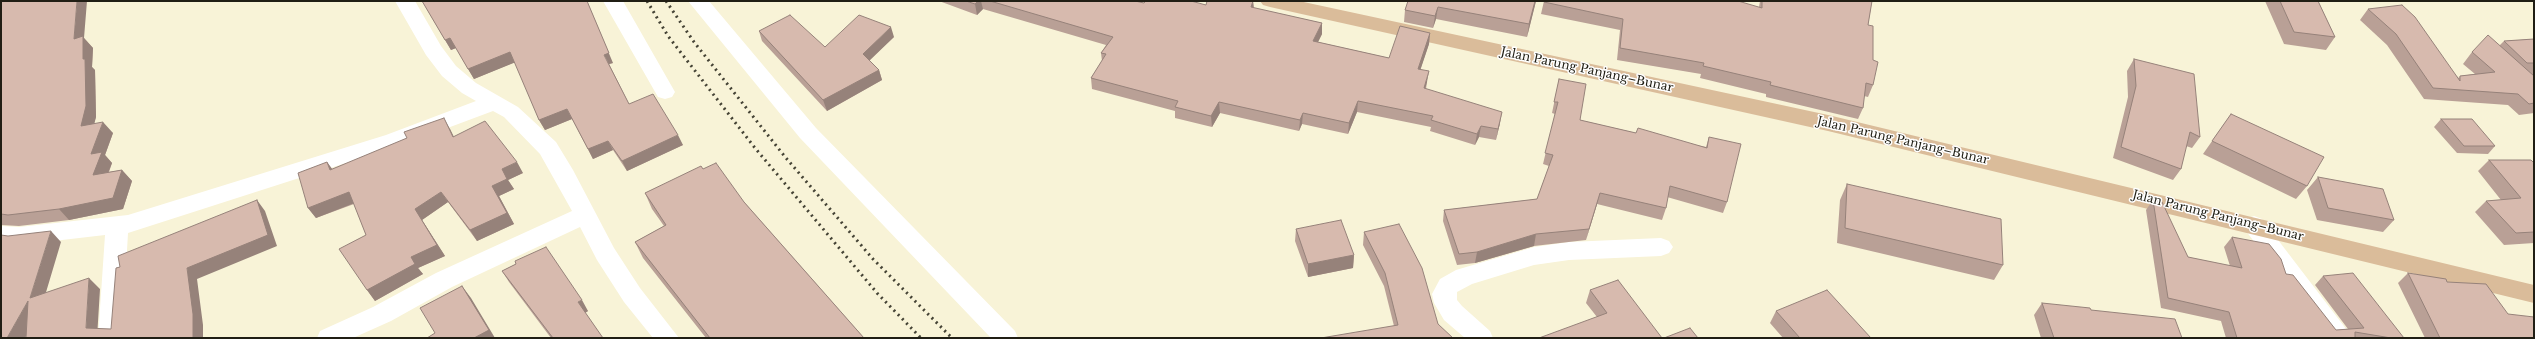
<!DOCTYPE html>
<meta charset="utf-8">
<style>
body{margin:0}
#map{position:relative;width:2535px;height:339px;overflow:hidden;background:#f8f3d7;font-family:"Libre Baskerville",serif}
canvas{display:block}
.frame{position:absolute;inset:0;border:2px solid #201e14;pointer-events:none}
</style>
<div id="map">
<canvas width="2535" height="339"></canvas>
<div class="frame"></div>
</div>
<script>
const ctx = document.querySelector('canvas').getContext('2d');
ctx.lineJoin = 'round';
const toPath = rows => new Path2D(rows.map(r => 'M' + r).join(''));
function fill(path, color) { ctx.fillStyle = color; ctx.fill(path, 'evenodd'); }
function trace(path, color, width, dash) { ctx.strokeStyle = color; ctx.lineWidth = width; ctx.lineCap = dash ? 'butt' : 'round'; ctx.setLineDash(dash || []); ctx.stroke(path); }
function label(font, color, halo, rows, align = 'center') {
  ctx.font = font + ' "Libre Baskerville",serif'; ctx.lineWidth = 3; ctx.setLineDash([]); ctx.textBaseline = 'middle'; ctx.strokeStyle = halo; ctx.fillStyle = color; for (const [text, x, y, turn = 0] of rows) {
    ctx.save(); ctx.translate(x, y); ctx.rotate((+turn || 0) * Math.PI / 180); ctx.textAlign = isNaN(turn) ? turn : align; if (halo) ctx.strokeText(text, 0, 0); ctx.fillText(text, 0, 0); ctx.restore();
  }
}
fill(toPath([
 [395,1,415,1,441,46,456,66,476,83,518,107,556,142,573,170,614,248,640,288,679,338,653,338,624,302,597,260,580,227,452,287,391,321,353,338,317,338,320,331,373,307,436,273,572,211,540,154,504,117,493,111,402,145,128,233,122,338,98,338,105,235,19,245,1,244,1,226,19,227,128,215,386,135,476,101,462,93,442,76,426,55,395,1],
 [603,1,623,1,675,92,672,97,665,99,658,97,603,1],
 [688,1,709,1,816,128,1015,331,1018,338,991,338,800,138,688,1],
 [2254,216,2262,219,2353,338,2327,338,2246,231,2243,225,2246,219,2254,216],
 [1661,238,1669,241,1673,247,1669,253,1661,256,1569,260,1534,265,1472,284,1457,292,1457,300,1462,306,1490,331,1493,338,1465,338,1444,320,1434,303,1432,294,1440,279,1456,270,1534,247,1569,242,1661,238]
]), '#fff');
fill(toPath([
 [1260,1,1299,1,1828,115,2534,285,2534,303,1828,131,1270,7,1263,5,1260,1]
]), '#dabc9a');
trace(toPath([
 [647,1,668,36,755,148,877,293,921,338],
 [666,1,694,42,786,158,873,259,952,338]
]), '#454335', 3, [2, 4]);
fill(toPath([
 [1,1,84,38,93,48,92,67,95,70,96,117,94,123,113,133,105,155,112,163,109,172,122,170,132,181,123,209,69,220,19,226,1,225],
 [422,1,613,63,609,64,629,104,683,145,627,171,613,150,593,159,572,119,545,130,539,120,515,62,474,79,456,48,451,50],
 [939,1,1135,1,1144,3,1206,5,1253,1,1254,8,1322,23,1322,34,1318,42,1389,58,1430,33,1429,44,1420,70,1427,82,1426,89,1500,123,1496,140,1479,137,1475,145,1430,131,1431,127,1357,112,1348,134,1302,124,1299,131,1220,113,1212,127,1175,118,1175,111,1092,89,1091,78,1102,61,1101,53,1106,45,983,9,977,15],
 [1408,1,1536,1,1527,37,1436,19,1433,28,1404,22,1405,10],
 [1544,1,1759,7,1760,1,1872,1,1868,25,1873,85,1868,97,1864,96,1863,108,1858,119,1766,97,1766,94,1700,78,1701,74,1617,60,1620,30,1541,14],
 [2265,1,2318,1,2335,37,2326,50,2284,44],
 [2368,9,2459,78,2460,76,2475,74,2463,64,2472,52,2500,45,2504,41,2534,39,2534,75,2533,75,2534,76,2534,113,2519,115,2508,105,2424,99,2387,45,2360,20],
 [759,31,825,47,894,37,869,60,879,70,882,80,827,111,762,41],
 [2134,59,2200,137,2192,148,2186,146,2181,169,2173,180,2113,158,2128,97,2127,71],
 [1559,79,1580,120,1636,133,1706,147,1709,137,1727,202,1723,213,1667,197,1666,208,1662,220,1597,204,1586,240,1534,246,1475,263,1457,265,1443,221,1444,210,1537,199,1549,166,1543,164,1555,114,1552,113],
 [2231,114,2307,186,2296,199,2203,154],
 [2441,119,2495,146,2488,154,2457,153,2434,127],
 [450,129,454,137,523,173,508,180,514,189,499,196,514,224,477,241,448,202,422,220,445,256,418,268,423,274,375,301,367,290,366,235,354,204,316,218,308,208,327,162,332,169],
 [2489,160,2534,163,2534,243,2504,245,2475,212,2486,201,2501,200,2478,171],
 [703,169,744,202,864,338,706,338,643,258,635,242,664,226,652,209,645,193],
 [2318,177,2394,220,2383,232,2317,220,2307,190],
 [1847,184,2003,265,1994,280,1837,243,1840,200],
 [2153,200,2188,257,2230,266,2224,247,2232,237,2286,274,2336,330,2348,329,2315,285,2323,276,2404,338,2226,338,2221,321,2161,308,2146,210],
 [1296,229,1354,255,1353,268,1308,277,1295,241],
 [1364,232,1438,324,1394,326,1384,286,1363,245],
 [516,264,588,311,585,313,603,338,551,338,509,282,502,271],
 [2408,273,2447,282,2534,338,2425,338,2398,283],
 [1590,290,1662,338,1597,317,1586,303],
 [2042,303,2091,310,2182,338,2041,338,2034,315],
 [1776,311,1871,338,1783,338,1770,323]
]), '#b9a096');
fill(toPath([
 [77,1,87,1,84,38,93,48,92,67,95,70,96,117,91,137,81,126,83,59,74,39],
 [587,1,613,63,609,64,604,55],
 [978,1,981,1,983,9,977,15,975,4],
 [1253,1,1254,12,1251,7],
 [1535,1,1536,1,1527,37,1529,24],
 [1438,7,1436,19,1433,28,1435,16],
 [1322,23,1322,34,1313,52,1313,41],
 [891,27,894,37,866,64,863,54],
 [1430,33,1429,44,1417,80,1418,69],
 [450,38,456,48,451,50,445,40],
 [510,52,516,62,474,79,468,69],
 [879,70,882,80,827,111,823,100],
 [1429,71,1427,82,1422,99,1424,88],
 [1358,101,1357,112,1348,134,1349,123],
 [1219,102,1220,113,1212,127,1211,116],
 [567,109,572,119,545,130,539,120],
 [1502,112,1500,123,1496,140,1498,129],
 [1303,113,1302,124,1299,131,1300,120],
 [444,118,450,129,459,148,453,137],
 [103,122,113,133,105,155,112,163,103,186,93,175,91,154],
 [1481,126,1479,137,1475,145,1477,134],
 [678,135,683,145,627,171,622,161],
 [608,141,613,150,593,159,588,149],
 [327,162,335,173,330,170],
 [517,162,523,173,508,180,514,189,499,196,514,224,477,241,470,230,492,186,502,169],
 [122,170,132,181,123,209,69,220,59,209],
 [349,192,357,202,316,218,308,208],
 [441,192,448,202,422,220,445,256,418,268,423,274,375,301,367,290,411,257,415,209],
 [1600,193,1597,204,1586,240,1589,229],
 [257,200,265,211,277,246,197,279,203,325,203,338,193,338,187,268],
 [51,231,61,242,41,309,30,298],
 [1536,234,1534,246,1475,263,1477,252],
 [1354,255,1353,268,1308,277,1308,264],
 [89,278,100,289,97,338,86,328],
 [462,286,471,298,495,338,474,338],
 [582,300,588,311,585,313,578,302],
 [28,301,40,312,25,338,7,338]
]), '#96827a');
const building = toPath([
 [1,1,77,1,74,39,83,36,83,59,85,59,86,106,81,126,103,122,91,154,102,152,93,175,122,170,113,198,59,209,8,215,1,214,1,1],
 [422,1,587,1,609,53,604,55,629,104,653,94,678,135,622,161,608,141,588,149,567,109,539,120,510,52,468,69,450,38,445,40,422,1],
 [966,1,978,1,975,4,966,1],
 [990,1,1135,1,1144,3,1146,1,1191,1,1206,5,1207,1,1253,1,1251,7,1322,23,1313,41,1389,58,1400,26,1430,33,1418,69,1429,71,1424,88,1502,112,1498,129,1481,126,1477,134,1431,120,1433,116,1358,101,1349,123,1303,113,1300,120,1219,102,1211,116,1175,107,1178,101,1091,78,1106,54,1101,53,1113,37,990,1],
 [1408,1,1535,1,1529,24,1438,7,1435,16,1405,10,1408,1],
 [1544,1,1738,1,1762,8,1762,1,1872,1,1868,25,1873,26,1873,60,1878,62,1873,85,1866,83,1863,108,1770,85,1771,82,1703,66,1704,63,1620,48,1623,19,1544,2,1544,1],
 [2280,1,2318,1,2335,37,2294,32,2280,1],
 [2402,5,2415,17,2460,81,2460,76,2495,72,2472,52,2488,35,2534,76,2534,103,2529,104,2518,94,2433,88,2396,34,2368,9,2402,5],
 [790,15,825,47,859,15,891,27,863,54,879,70,823,100,759,31,790,15],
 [2534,39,2534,63,2527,63,2504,41,2534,39],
 [2134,59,2194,74,2200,137,2190,132,2181,169,2121,147,2136,86,2134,59],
 [1559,79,1586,84,1580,120,1636,133,1638,128,1707,148,1709,137,1741,144,1727,202,1670,186,1666,208,1600,193,1589,229,1536,234,1477,252,1459,254,1444,210,1537,199,1553,155,1545,153,1558,102,1554,102,1559,79],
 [2231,114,2324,157,2307,186,2212,141,2231,114],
 [444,118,453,137,485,121,517,162,502,169,507,179,492,186,507,213,470,230,441,192,415,209,437,245,411,257,415,264,367,290,339,249,366,235,349,192,308,208,298,173,327,162,330,170,407,138,404,132,444,118],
 [2441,119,2472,119,2495,146,2464,146,2441,119],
 [2489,160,2531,160,2534,163,2534,232,2516,233,2486,201,2521,198,2489,160],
 [716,163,744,202,864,338,710,338,635,242,666,225,645,193,701,166,703,169,716,163],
 [2318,177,2383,189,2394,220,2328,208,2318,177],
 [1847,184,2001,219,2003,265,1845,228,1847,184],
 [257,200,268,235,187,268,193,314,193,338,26,338,28,301,7,338,1,338,1,235,8,236,51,231,30,298,89,278,86,328,111,329,116,268,120,267,118,256,257,200],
 [2153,200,2162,202,2188,257,2242,268,2232,237,2269,244,2281,259,2286,274,2293,275,2336,330,2364,328,2323,276,2353,273,2404,338,2391,338,2355,332,2355,338,2237,338,2229,312,2168,298,2153,200],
 [1341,220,1354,255,1308,264,1296,229,1341,220],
 [1399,224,1422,268,1438,324,1453,338,1321,338,1398,325,1385,273,1364,232,1399,224],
 [546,247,582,300,578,302,603,338,553,338,502,271,516,264,515,261,546,247],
 [2408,273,2446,279,2447,282,2486,284,2508,314,2534,317,2534,338,2440,338,2408,273],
 [1618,280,1662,338,1539,338,1607,313,1590,290,1618,280],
 [462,286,489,330,474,338,427,338,435,333,420,308,462,286],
 [1827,290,1871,338,1800,338,1776,311,1827,290],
 [2042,303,2090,308,2091,310,2175,319,2182,338,2054,338,2042,303],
 [1690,328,1698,338,1664,338,1690,328]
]);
fill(building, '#d7baae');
trace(building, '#96827a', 1);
label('12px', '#201e14', '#fff', [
 ["Jalan Parung Panjang–Bunar",1587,70,12],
 ["Jalan Parung Panjang–Bunar",1903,141,13],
 ["Jalan Parung Panjang–Bunar",2218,216,14]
]);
</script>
